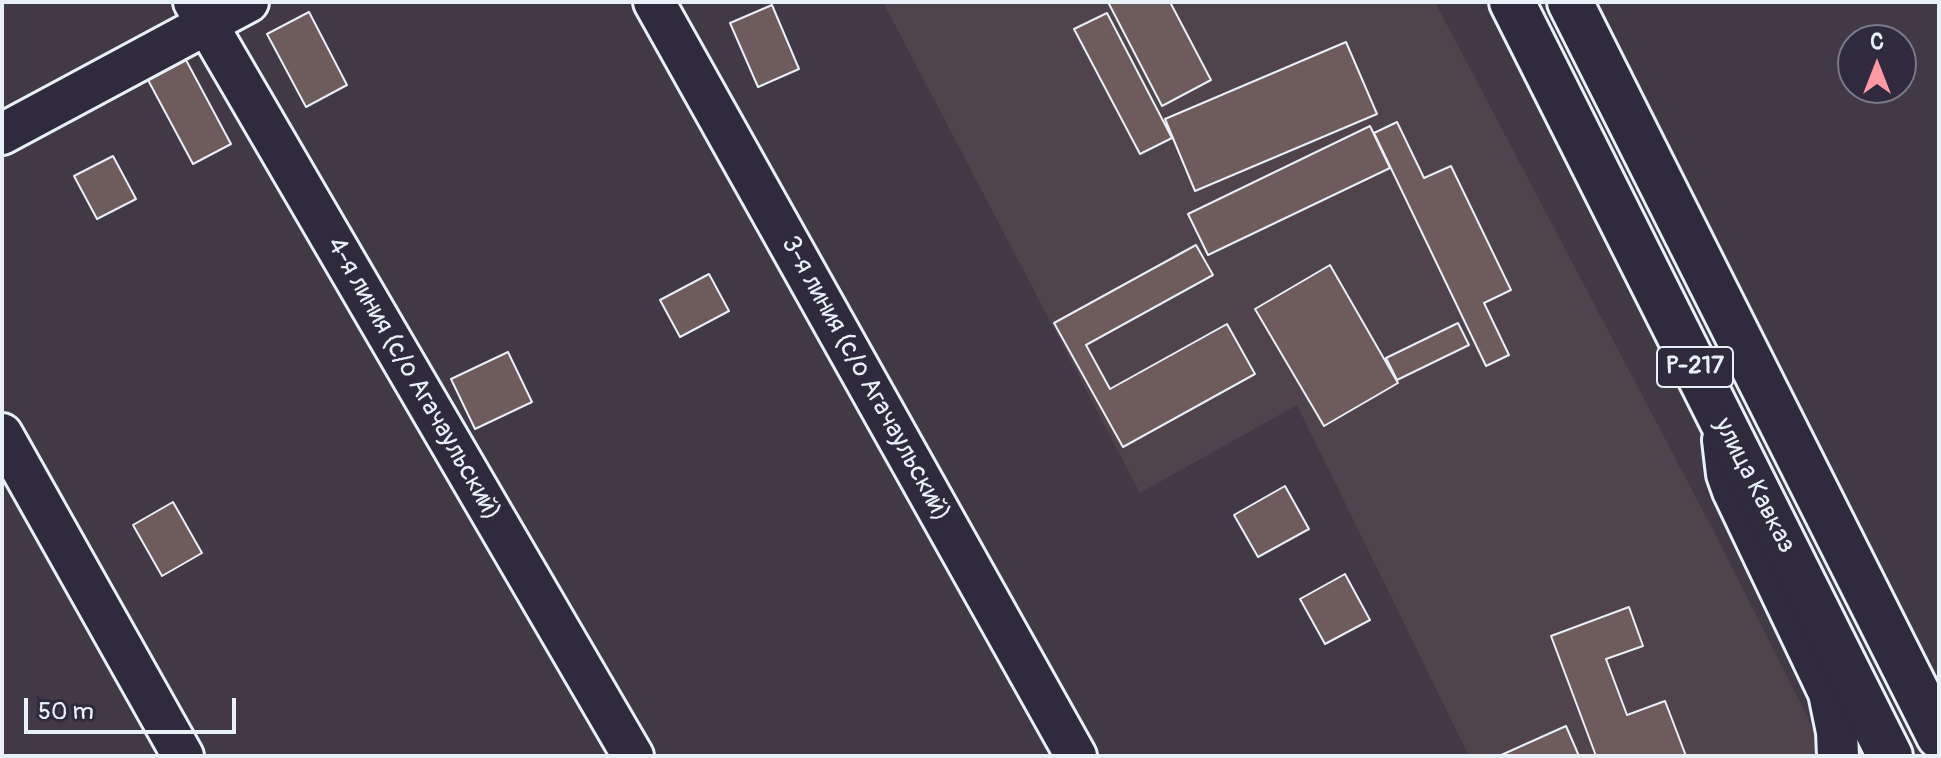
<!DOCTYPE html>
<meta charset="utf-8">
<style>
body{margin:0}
#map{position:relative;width:1941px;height:758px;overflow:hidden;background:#423946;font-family:Pangolin,sans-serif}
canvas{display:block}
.frame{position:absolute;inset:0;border:4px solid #e8f1f8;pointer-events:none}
.north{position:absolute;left:1837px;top:24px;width:80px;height:80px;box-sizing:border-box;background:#2f2a3d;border:2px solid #797a88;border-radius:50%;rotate:0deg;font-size:22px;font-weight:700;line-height:32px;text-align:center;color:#e8f1f8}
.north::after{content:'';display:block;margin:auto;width:28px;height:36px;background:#ff9aa2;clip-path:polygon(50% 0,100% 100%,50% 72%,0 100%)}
.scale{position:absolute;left:24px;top:698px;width:212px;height:36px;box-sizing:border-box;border:4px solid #e8f1f8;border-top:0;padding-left:10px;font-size:24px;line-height:28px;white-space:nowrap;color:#e8f1f8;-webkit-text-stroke:6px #2f2a3d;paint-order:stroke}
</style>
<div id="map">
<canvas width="1941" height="758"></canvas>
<div class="frame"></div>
<div class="north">С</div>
<div class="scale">50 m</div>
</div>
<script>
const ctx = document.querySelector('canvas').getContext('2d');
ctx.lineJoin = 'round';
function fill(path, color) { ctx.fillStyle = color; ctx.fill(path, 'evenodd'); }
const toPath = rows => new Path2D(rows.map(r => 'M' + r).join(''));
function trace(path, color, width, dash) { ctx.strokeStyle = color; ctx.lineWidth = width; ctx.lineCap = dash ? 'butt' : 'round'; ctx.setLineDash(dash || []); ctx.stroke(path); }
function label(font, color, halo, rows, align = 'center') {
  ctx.font = font + ' Pangolin,sans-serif'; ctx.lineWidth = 7; ctx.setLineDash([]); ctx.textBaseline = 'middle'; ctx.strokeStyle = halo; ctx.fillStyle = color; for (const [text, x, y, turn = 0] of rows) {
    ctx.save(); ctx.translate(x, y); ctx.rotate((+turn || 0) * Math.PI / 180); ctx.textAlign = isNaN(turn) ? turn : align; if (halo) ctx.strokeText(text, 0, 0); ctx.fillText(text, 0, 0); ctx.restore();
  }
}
fill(toPath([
 [883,2,1435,2,1711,526,1827,756,1469,756,1297,405,1140,493]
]), '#4f434c');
const building = toPath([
 [1108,2,1170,2,1211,80,1162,106,1108,2],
 [772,5,799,69,758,87,730,23,772,5],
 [309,12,347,85,306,107,267,34,309,12],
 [1107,13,1172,138,1140,154,1074,29,1107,13],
 [1346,42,1377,114,1195,191,1165,119,1346,42],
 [186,60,231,144,193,164,148,80,186,60],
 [1397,122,1424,178,1451,166,1511,290,1484,303,1509,355,1486,366,1374,133,1397,122],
 [1370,126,1390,168,1208,255,1188,214,1370,126],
 [113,156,136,199,97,219,74,176,113,156],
 [1196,245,1213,275,1086,345,1110,389,1227,324,1255,374,1123,447,1054,323,1196,245],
 [1330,265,1398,383,1324,426,1255,309,1330,265],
 [709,274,729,311,680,337,660,300,709,274],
 [1458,323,1469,345,1397,380,1386,358,1458,323],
 [508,352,532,402,475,429,451,379,508,352],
 [1285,486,1309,529,1258,557,1234,515,1285,486],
 [173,502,202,553,162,576,133,525,173,502],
 [1345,574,1370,620,1325,644,1300,599,1345,574],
 [1629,607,1643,646,1606,659,1627,715,1665,701,1686,756,1596,756,1551,636,1629,607],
 [1566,726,1579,756,1499,756,1566,726]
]);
fill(building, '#6e5b5b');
trace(building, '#e8f1f8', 2);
const minor = toPath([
 [194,2,633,756],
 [654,2,1076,756],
 [2,134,248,2],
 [2,434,183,756],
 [1723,440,1727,474,1733,491,1829,693,1837,732,1838,756]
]);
const highway = toPath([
 [1512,2,1890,756],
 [1570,2,1939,736]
]);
trace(minor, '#e8f1f8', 46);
trace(highway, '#e8f1f8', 50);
trace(minor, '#2f2a3d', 40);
trace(highway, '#2f2a3d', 44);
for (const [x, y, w] of [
 [1695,367,76]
]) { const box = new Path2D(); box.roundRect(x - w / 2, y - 20, w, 40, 6); ctx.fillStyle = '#2f2a3d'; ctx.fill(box); trace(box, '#e8f1f8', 2); }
label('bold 24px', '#e8f1f8', null, [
 ["Р-217",1695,367]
]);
label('26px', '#e8f1f8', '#2f2a3d', [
 ["4-я линия (с/о Агачаульский)",413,379,60],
 ["3-я линия (с/о Агачаульский)",865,379,61],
 ["улица Кавказ",1754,486,63]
]);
</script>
